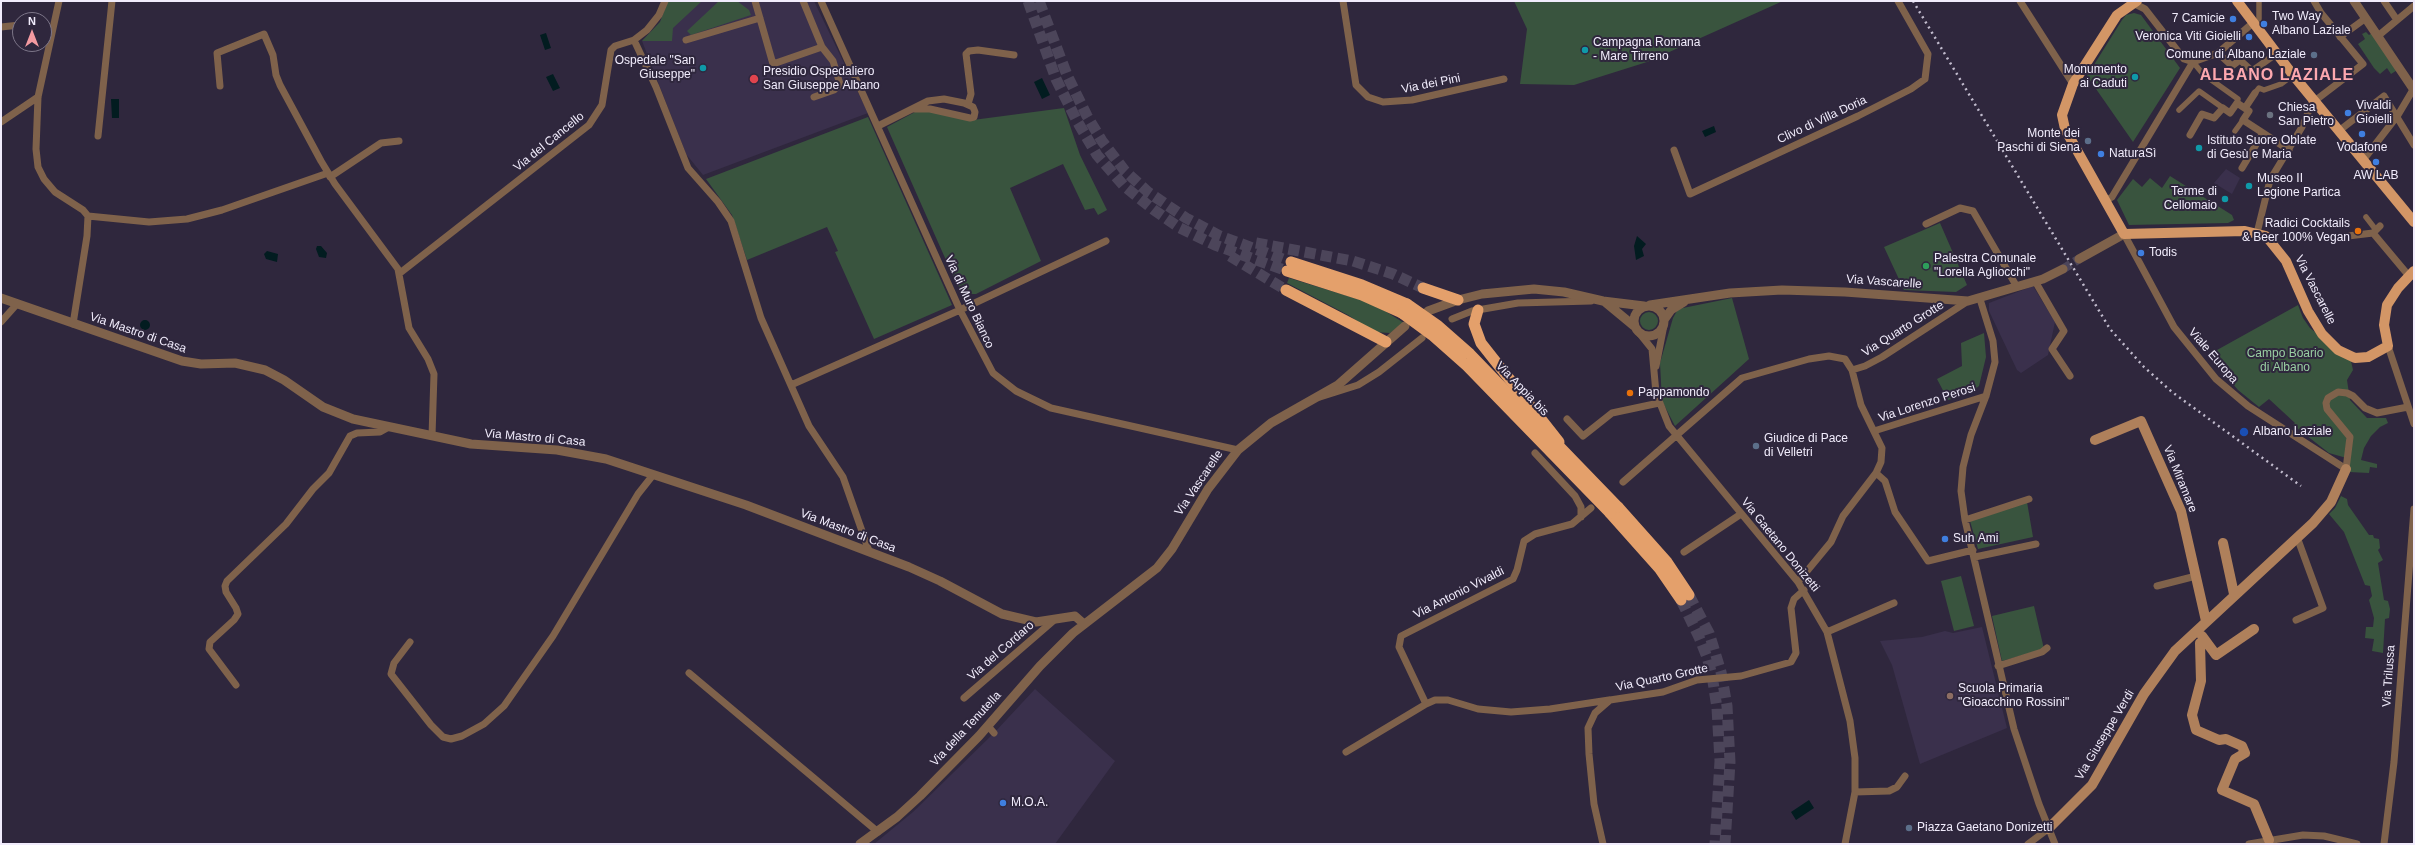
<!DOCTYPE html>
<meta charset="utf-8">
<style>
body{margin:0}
#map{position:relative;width:2415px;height:845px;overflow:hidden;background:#2f273d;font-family:Helvetica,sans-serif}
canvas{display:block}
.frame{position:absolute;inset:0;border:2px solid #f1ecfc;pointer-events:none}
.north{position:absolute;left:12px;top:12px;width:40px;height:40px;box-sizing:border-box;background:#2f273d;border:1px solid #7d7689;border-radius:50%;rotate:0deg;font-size:11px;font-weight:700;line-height:16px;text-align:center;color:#f1ecfc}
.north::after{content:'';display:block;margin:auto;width:14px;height:18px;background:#f49aa1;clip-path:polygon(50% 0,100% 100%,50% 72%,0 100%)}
</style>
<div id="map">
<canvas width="2415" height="845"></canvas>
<div class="frame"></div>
<div class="north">N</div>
</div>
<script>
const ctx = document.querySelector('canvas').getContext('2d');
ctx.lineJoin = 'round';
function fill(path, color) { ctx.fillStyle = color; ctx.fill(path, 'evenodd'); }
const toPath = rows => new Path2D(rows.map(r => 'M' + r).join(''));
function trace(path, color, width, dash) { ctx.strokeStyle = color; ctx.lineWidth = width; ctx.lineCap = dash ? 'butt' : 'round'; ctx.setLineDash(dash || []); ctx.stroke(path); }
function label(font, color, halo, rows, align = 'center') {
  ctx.font = font + ' Helvetica,sans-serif'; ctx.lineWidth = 4; ctx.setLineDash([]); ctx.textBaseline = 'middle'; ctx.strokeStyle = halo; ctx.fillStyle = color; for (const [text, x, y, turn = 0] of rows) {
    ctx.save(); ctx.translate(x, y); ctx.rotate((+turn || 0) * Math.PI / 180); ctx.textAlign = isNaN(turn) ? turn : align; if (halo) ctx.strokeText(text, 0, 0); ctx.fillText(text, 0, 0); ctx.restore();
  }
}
fill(toPath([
 [668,1,814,1,868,113,703,175,686,154,642,41,660,22],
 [2226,169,2240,178,2232,194,2214,183],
 [2033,286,2055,322,2048,355,2021,373,2017,370,1989,311,1989,303],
 [1982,627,2007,728,1920,764,1892,665,1880,641,1922,637,1945,631,1953,633],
 [1035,689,1115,761,1055,844,874,844,913,812,994,733]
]), '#3a304c');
fill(toPath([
 [668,1,702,1,673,28,672,41,642,41,660,22],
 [719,1,737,1,749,10,751,15,691,35,687,31],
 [1514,1,1783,1,1647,62,1574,85,1520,84,1527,29],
 [2134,13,2141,15,2180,68,2133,142,2087,76,2122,20,2126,15],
 [2366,32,2369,35,2372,33,2399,69,2391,74,2387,68,2380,74,2374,68,2358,44,2365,39,2362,34],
 [1064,108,1080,155,1107,210,1098,215,1094,208,1085,210,1063,164,1010,188,1041,261,976,294,967,294,957,285,887,127,915,112,932,112,973,120],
 [868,117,952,305,874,339,835,252,838,251,827,227,747,260,732,215,706,179],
 [2170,176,2232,215,2234,220,2228,223,2129,225,2117,200,2133,179,2142,187,2150,178,2162,188],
 [1940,223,1967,285,1956,292,1904,290,1884,247],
 [1289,278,1364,301,1385,311,1404,323,1390,333,1374,332,1348,315,1287,283],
 [1732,298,1749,359,1675,426,1662,401,1660,363,1673,318,1678,309],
 [2298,305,2303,318,2310,328,2351,361,2353,370,2347,380,2350,400,2367,418,2386,418,2388,423,2380,427,2371,436,2364,448,2361,460,2377,464,2377,468,2370,467,2369,473,2349,472,2350,459,2329,453,2293,425,2295,423,2269,399,2259,407,2238,390,2208,355],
 '1640 321a9 9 0 1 1 18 0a9 9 0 1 1-18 0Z',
 [1984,333,1986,357,1979,386,1969,394,1948,400,1937,379,1962,366,1961,343],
 [2341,496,2347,499,2348,505,2369,535,2373,535,2374,538,2379,539,2380,548,2378,550,2383,560,2378,563,2384,600,2388,601,2390,609,2389,618,2385,619,2383,653,2372,651,2374,639,2365,638,2366,627,2373,627,2374,618,2369,600,2372,596,2370,586,2365,585,2344,532,2329,514,2335,508],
 [2027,502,2033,537,1978,549,1970,521],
 [1961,576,1974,626,1954,631,1941,581],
 [2034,606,2044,649,2002,661,1992,616]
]), '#39543e');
fill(toPath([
 [546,33,551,48,545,50,540,35],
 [553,74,560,88,553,91,546,77],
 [1042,78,1050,95,1042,99,1034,82],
 [111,99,119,99,119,118,112,118],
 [1714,126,1716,132,1705,137,1702,131],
 [1637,236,1646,244,1642,249,1644,256,1636,260,1634,246],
 [317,246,321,246,327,253,326,258,319,257,316,249],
 [267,251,278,254,277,262,266,259,264,254],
 '140 325a5 5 0 1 1 10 0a5 5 0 1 1-10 0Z',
 [1809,800,1814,808,1796,820,1791,812]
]), '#021c20');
trace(toPath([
 [2063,269,2079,259]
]), '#4c455a', 9, [9, 4.5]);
trace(toPath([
 [1028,1,1056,79,1077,121,1097,155,1124,186,1154,210,1180,228,1215,245,1287,271],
 [1039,1,1067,75,1087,116,1102,141,1125,171,1148,192,1186,218,1220,236,1291,262],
 [1256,243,1353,261,1393,274,1423,288],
 [1230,256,1286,290],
 [1689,595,1709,633,1714,649,1721,672,1727,706,1730,762,1725,844],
 [1681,600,1699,637,1707,657,1712,675,1717,708,1720,761,1715,844]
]), '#4c455a', 11, [11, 5.5]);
trace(toPath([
 [2259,19,2259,1],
 [2193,62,2203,74,2238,99,2237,103],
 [2255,93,2259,88,2264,90,2281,84,2293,75],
 [2179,110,2199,91,2223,108],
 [2235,131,2243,120],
 [2366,217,2376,230]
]), '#7f624b', 5.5);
trace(toPath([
 [59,1,38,97,36,149,38,167,44,179,55,192,83,210,88,216,87,236,73,324],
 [755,1,773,64,822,47,803,1],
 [821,1,960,310,993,373,1016,391,1051,408,1238,450],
 [1343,1,1356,85,1368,97,1383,102,1412,100,1504,79],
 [2020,1,2073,84],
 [2384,1,2397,20],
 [2135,4,2145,9,2184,59,2193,62,2218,53,2254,22],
 [1,27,20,25],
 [2378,36,2414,6],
 [2340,37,2366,18],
 [634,40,656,87,688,168,718,202,731,221,761,318,809,426,843,477,869,551],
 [686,40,760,18],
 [2218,53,2232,66,2240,60,2252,71,2276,54],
 [220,86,217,53,264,34,273,55,276,75,280,85,321,161,335,184,398,269,409,328,428,359,434,374,432,436],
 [814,97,834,90,840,84,833,61,822,47],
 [968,104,971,94,966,54,969,51,978,50,1014,55],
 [2245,108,2255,93],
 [1,122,38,97],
 [878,126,928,101,944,99,964,103,973,107,975,112,974,117,970,118,930,109,913,109],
 [2340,130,2384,96,2414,145],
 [2190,135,2202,114,2214,118,2223,108,2230,113,2237,103,2249,111,2243,120,2263,133],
 [98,136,112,1],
 [1674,150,1690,194,1858,116,1911,89,1925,79,1928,54,1898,1],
 [2364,159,2398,115,2414,88],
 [2242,168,2263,133,2289,150],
 [330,177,381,143,399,141],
 [2105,201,2112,197,2193,62],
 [88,216,149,222,187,219,222,210,328,173],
 [1926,224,1960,208,1973,211,2017,287],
 [2380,226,2373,233,2409,276],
 [2257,233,2270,180,2302,127,2312,103,2363,64,2321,13,2314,1],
 [2124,234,2174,327,2216,379,2248,406,2346,469,2350,437,2327,409,2326,403,2328,398,2338,392,2347,393,2353,396,2365,408,2377,413,2408,407],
 [2348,236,2373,233],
 [400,273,589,125,602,105,611,50,615,46,634,40,647,30,659,15,665,1],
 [2035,281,2064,331,2052,349,2070,376],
 [1980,299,1993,341,1995,362,1986,396,1971,435,1963,467,1961,491,1965,520,2014,729,2039,804,2055,844],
 [1452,319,1472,311,1518,303,1591,301],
 [1,322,17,304],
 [1640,334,1652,349,1656,393,1669,426,1798,582,1827,632,1850,721,1855,758,1855,792,1845,844],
 [2388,346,2414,424],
 [1656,366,1664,325],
 [1852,370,1865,366,1882,357,1968,301],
 [791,385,960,310,1106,241],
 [1320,397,1358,385,1379,372,1422,338],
 [1567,419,1583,436,1612,413,1659,403],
 [1874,431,1986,396],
 [1535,453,1575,496,1581,507,1581,517],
 [1876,473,1885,481,1895,512,1928,561,1973,550],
 [1623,482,1742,378,1809,359,1829,356,1845,359,1852,370,1861,405,1882,448,1881,462,1876,473,1843,516,1831,542,1798,582],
 [1965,520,2029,499],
 [1684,552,1741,514],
 [1975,557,2036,544],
 [2157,586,2196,576],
 [2296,620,2323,608,2297,537],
 [1827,632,1894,603],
 [410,642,394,663,391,674,431,725,443,737,451,739,462,736,484,724,504,706,553,636,638,494,653,475],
 [1998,666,2042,652,2047,648],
 [689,673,878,832],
 [236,685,209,649,210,642,234,620,238,614,236,608,226,592,225,586,227,581,286,524,313,489,329,473,350,436,357,433,380,432,389,427],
 [964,698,1053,621],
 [1426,704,1399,647,1401,636,1513,579,1517,570,1524,541,1535,534,1572,524,1591,508],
 [988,726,994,733],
 [1346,752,1426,704,1435,700,1448,700,1478,709,1511,712,1550,709,1609,700],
 [1855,792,1889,791,1897,787,1905,776],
 [1603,844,1594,804,1589,754,1588,728,1595,713,1610,700,1663,692,1697,680,1741,676,1791,662,1796,653,1791,608,1794,599,1804,590],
 [2028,844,2048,829],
 [2249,844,2303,835,2324,836,2357,844],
 [2384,844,2394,762,2414,509]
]), '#7f624b', 7);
trace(toPath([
 [2354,1,2414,90],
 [2079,259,2124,234],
 [1,298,182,361,201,364,235,363,265,370,284,380,323,407,353,419,471,444,557,450,606,459,746,505,909,567,940,581,1002,614,1036,622,1075,616,1084,624],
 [1605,302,1634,326],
 [1650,305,1730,293,1782,290,1845,292,1968,301,2043,279,2063,269],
 '1634 321a15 15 0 1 1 30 0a15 15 0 1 1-30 0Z',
 [1428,311,1458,300,1482,294,1534,289,1564,292,1603,301,1644,306],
 [1664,320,1671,310,1684,302],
 [860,844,897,817,920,796,979,736,1040,666,1073,633,1157,568,1172,549,1208,489,1238,450,1271,423,1338,385,1405,326]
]), '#7f624b', 9);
trace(toPath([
 [2095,440,2141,421,2181,511,2206,621],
 [2223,543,2234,594],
 [2202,636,2216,655,2254,629],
 [2200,643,2201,681,2192,715,2196,730,2219,740,2226,739,2242,746,2245,753,2235,759,2222,790,2254,804,2269,840],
 [2048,829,2092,785,2144,694,2175,651,2313,523,2331,502,2346,469]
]), '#af805b', 10);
trace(toPath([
 [2137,1,2117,15,2073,84,2062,115,2065,129,2124,234,2245,231,2266,236,2286,261,2308,311,2322,334,2338,350,2355,358,2368,357,2388,346,2384,325,2387,305,2398,288,2414,271],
 [2237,1,2293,75,2414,222]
]), '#d39666', 10);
trace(toPath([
 [1291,262,1362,285,1407,304],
 [1287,271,1362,295,1402,313],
 [1423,288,1458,300],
 [1286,290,1386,342],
 [1478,310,1474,324,1481,343,1559,442],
 [1618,507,1667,562,1689,595],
 [1610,513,1659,568,1681,600]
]), '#e4a06b', 11);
trace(toPath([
 [1913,1,2110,329,2144,367,2172,392,2301,486]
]), '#c2bcce', 2.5, [2, 4]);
trace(toPath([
 [1407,304,1437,325,1470,354,1618,507],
 [1402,313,1432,335,1467,366,1610,513]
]), '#e4a06b', 11);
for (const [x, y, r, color] of [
 [2233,19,4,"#3f7fe0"],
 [2264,24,4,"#3f7fe0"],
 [2249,37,4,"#3f7fe0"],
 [1585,50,4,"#0f9aa8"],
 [2314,55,4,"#5c6f8a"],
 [703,68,4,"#0f9aa8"],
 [2135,77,4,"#0f9aa8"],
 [754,79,5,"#e0444e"],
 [2348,113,4,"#3f7fe0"],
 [2270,115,4,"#6b7280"],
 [2362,134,4,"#3f7fe0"],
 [2088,141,4,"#5c6f8a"],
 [2199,148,4,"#0f9aa8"],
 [2101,154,4,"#3f7fe0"],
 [2376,162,4,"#3f7fe0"],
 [2249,186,4,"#0f9aa8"],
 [2225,199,4,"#0f9aa8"],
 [2358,231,4,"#e8710a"],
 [2141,253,4,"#3f7fe0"],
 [1926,266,4,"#2e9e5b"],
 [1630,393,4,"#e8710a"],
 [2244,432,5,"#1a4fb4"],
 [1756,446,4,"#5c6f8a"],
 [1945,539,4,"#3f7fe0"],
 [1950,696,4,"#8d6e63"],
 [1003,803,4,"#3f7fe0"],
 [1909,828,4,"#5c6f8a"]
]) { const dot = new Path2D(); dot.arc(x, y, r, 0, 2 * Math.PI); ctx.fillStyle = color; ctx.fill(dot); trace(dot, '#2f273d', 1.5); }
label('12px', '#f1ecfc', '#2f273d', [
 ["Two Way",2272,17],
 ["Albano Laziale",2272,31],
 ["7 Camicie",2225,19,"right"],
 ["Veronica Viti Gioielli",2241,37,"right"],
 ["Campagna Romana",1593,43],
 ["- Mare Tirreno",1593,57],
 ["Comune di Albano Laziale",2306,55,"right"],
 ["Ospedale \"San",695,61,"right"],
 ["Giuseppe\"",695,75,"right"],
 ["Monumento",2127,70,"right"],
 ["ai Caduti",2127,84,"right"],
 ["Presidio Ospedaliero",763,72],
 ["San Giuseppe Albano",763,86],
 ["Vivaldi",2356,106],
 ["Gioielli",2356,120],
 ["Chiesa",2278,108],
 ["San Pietro",2278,122],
 ["Monte dei",2080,134,"right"],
 ["Paschi di Siena",2080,148,"right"],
 ["Istituto Suore Oblate",2207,141],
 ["di Gesù e Maria",2207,155],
 ["Vodafone",2362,148,"center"],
 ["NaturaSì",2109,154],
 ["AW LAB",2376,176,"center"],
 ["Museo II",2257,179],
 ["Legione Partica",2257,193],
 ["Terme di",2217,192,"right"],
 ["Cellomaio",2217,206,"right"],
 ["Radici Cocktails",2350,224,"right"],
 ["& Beer 100% Vegan",2350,238,"right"],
 ["Todis",2149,253],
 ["Palestra Comunale",1934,259],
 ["\"Lorella Agliocchi\"",1934,273],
 ["Pappamondo",1638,393],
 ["Albano Laziale",2253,432],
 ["Giudice di Pace",1764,439],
 ["di Velletri",1764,453],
 ["Suh Ami",1953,539],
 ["Scuola Primaria",1958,689],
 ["\"Gioacchino Rossini\"",1958,703],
 ["M.O.A.",1011,803],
 ["Piazza Gaetano Donizetti",1917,828]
], 'left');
label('12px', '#f1ecfc', '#2f273d', [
 ["Via dei Pini",1431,84,-11],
 ["Clivo di Villa Doria",1822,120,-25],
 ["Via del Cancello",549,142,-39],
 ["Via Vascarelle",1884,282,4],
 ["Via Vascarelle",2315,290,63],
 ["Via di Muro Bianco",969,302,65],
 ["Via Quarto Grotte",1903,329,-32],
 ["Via Mastro di Casa",138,333,19],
 ["Viale Europa",2213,356,49],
 ["Via Appia bis",1522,389,46],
 ["Via Lorenzo Perosi",1927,403,-18],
 ["Via Mastro di Casa",535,438,5],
 ["Via Miramare",2180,479,68],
 ["Via Vascarelle",1199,483,-56],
 ["Via Mastro di Casa",848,531,21],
 ["Via Gaetano Donizetti",1780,545,51],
 ["Via Antonio Vivaldi",1459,593,-27],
 ["Via del Cordaro",1001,651,-41],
 ["Via Trilussa",2389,676,-86],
 ["Via Quarto Grotte",1662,678,-12],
 ["Via della Tenutella",966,729,-47],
 ["Via Giuseppe Verdi",2105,735,-59]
]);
label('12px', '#99cfa2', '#2f273d', [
 ["Campo Boario",2285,354],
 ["di Albano",2285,368]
]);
ctx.letterSpacing = '1px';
label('bold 16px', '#fda8af', '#2f273d', [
 ["ALBANO LAZIALE",2277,76]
]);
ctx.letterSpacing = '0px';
</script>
